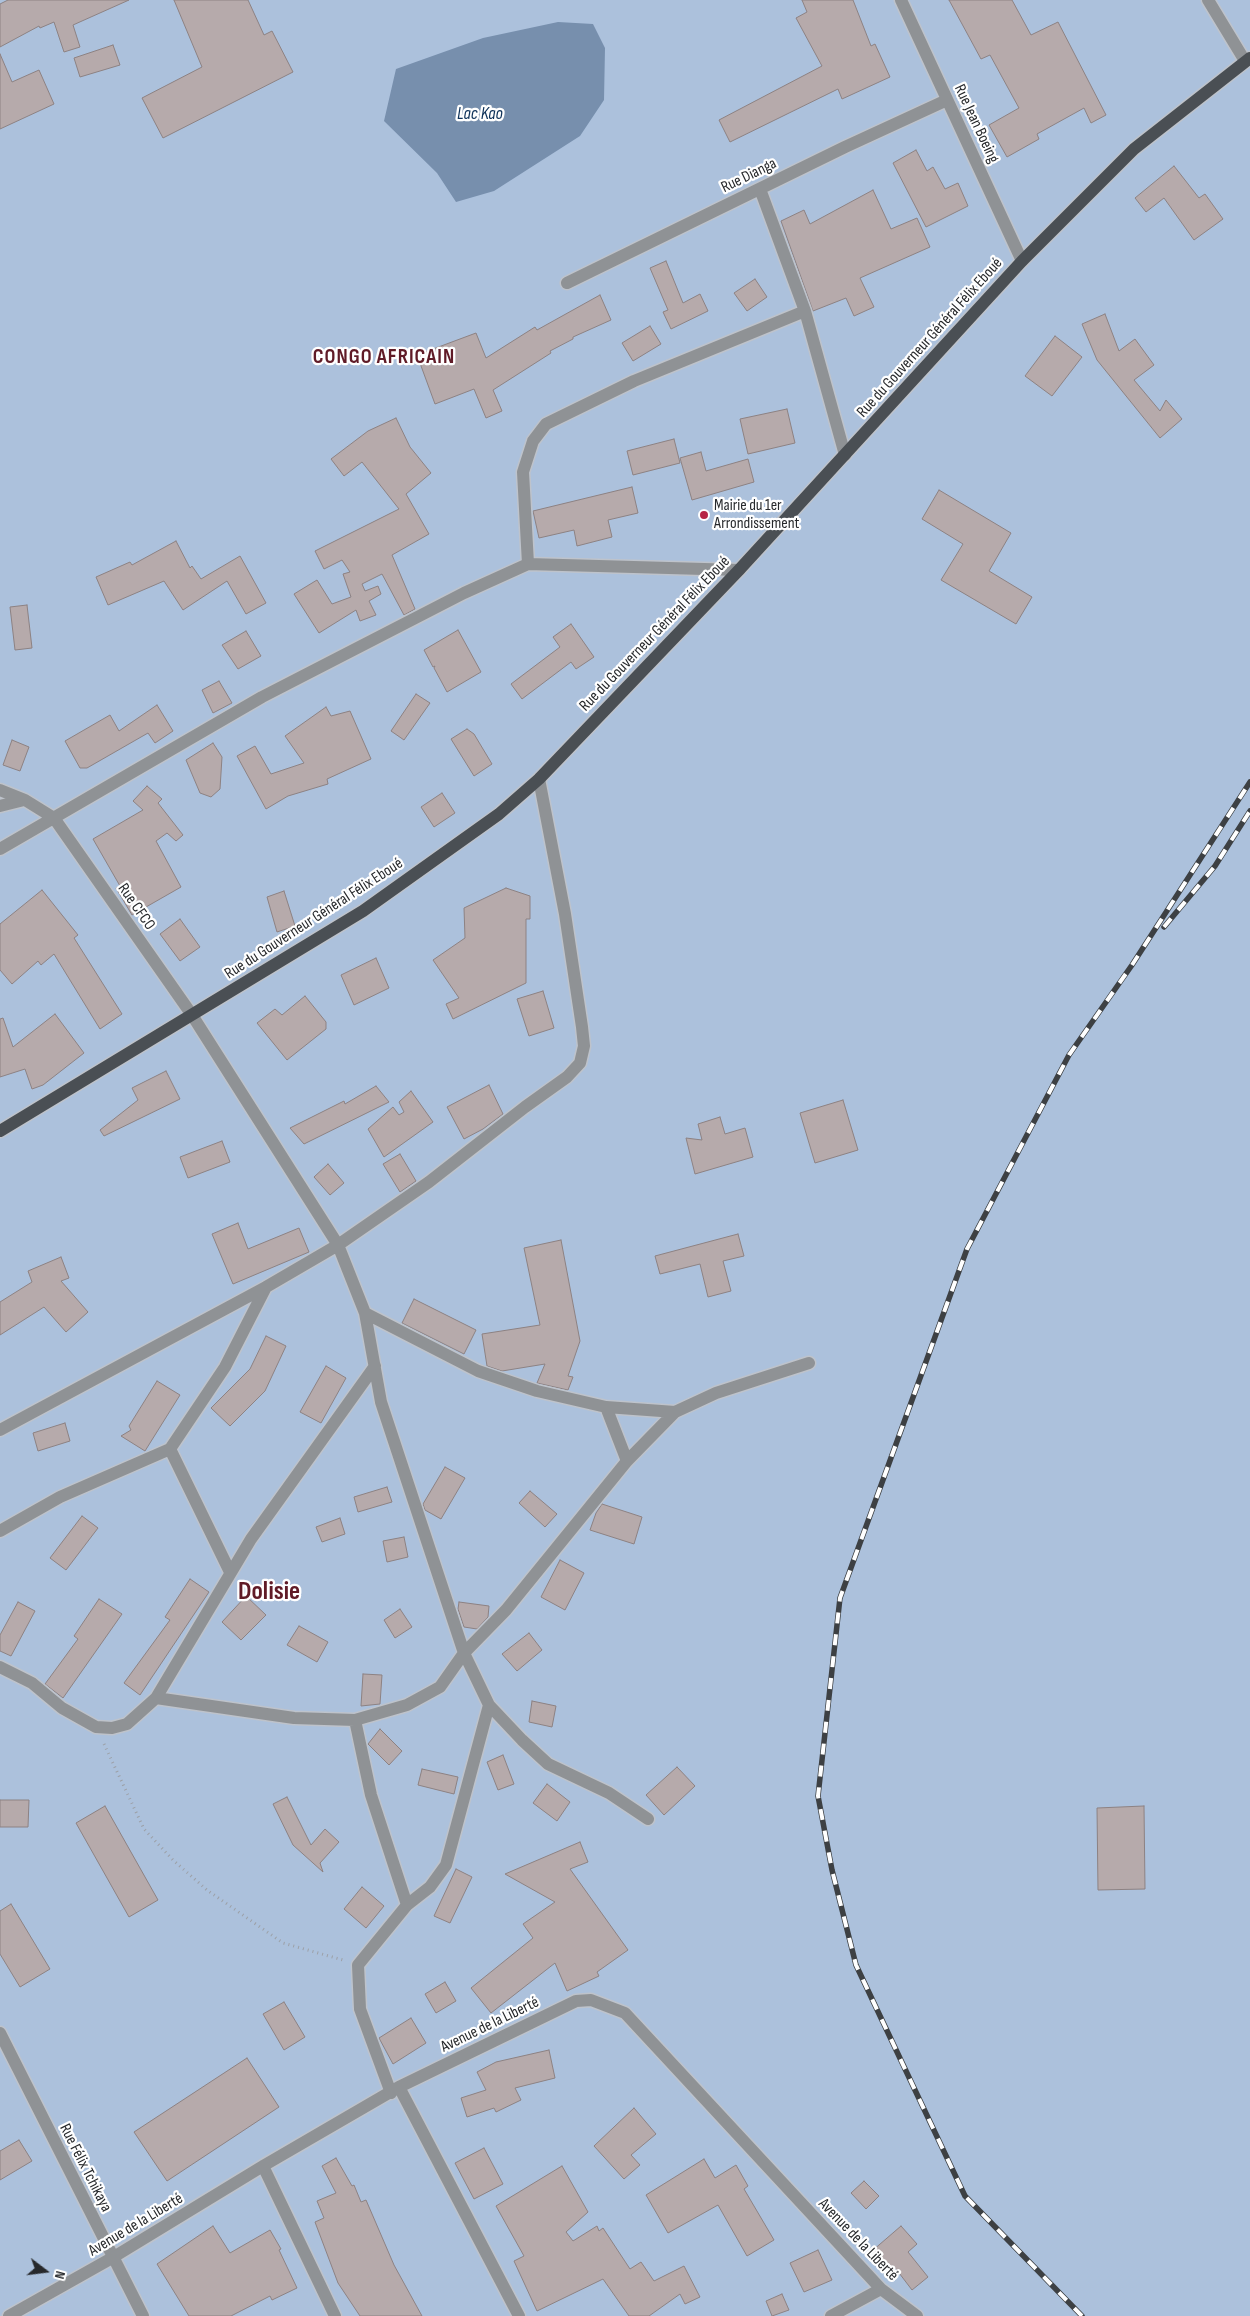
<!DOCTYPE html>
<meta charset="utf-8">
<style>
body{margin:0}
#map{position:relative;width:1250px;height:2316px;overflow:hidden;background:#dfe5ee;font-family:"Sofia Sans Condensed",sans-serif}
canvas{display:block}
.north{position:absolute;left:20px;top:2246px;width:50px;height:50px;-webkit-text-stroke:4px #fff;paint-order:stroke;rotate:105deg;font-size:14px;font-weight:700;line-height:20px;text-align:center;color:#27292c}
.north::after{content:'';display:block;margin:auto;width:18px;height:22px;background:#27292c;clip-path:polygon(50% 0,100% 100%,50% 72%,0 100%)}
</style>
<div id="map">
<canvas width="1250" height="2316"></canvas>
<div class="north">N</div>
</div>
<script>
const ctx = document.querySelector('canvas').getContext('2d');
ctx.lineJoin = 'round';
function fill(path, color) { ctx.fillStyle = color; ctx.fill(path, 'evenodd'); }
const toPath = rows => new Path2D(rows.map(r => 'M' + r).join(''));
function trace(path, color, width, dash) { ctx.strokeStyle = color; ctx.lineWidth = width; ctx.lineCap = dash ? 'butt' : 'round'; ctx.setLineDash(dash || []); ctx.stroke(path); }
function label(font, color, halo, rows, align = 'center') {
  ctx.font = font + ' "Sofia Sans Condensed",sans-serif'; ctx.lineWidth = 4.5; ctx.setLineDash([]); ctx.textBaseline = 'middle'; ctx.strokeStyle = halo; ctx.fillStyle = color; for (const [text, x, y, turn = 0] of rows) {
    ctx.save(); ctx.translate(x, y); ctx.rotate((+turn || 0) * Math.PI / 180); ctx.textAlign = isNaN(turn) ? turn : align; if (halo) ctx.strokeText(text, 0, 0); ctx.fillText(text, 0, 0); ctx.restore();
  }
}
fill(toPath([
 [0,0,1250,0,1250,2316,0,2316]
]), '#acc1dc');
fill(toPath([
 [558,22,593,24,605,48,604,100,580,136,494,191,456,202,437,173,384,121,396,69,483,38]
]), '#778fad');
const building = toPath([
 [8,0,129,0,73,25,80,47,64,52,54,22,40,28,39,26,0,47,0,4,8,0],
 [174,0,248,0,264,35,272,31,293,72,163,138,142,98,202,67,174,0],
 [802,0,853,0,871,46,875,44,890,77,842,99,838,89,730,142,719,120,822,66,796,18,807,12,802,0],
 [949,0,1012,0,1031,35,1058,22,1106,115,1091,123,1084,108,1037,134,1039,139,1007,157,989,125,1019,108,990,55,981,59,949,0],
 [113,45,120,65,80,77,74,58,113,45],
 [0,54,12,82,39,70,54,104,0,129,0,54],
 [916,150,927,171,933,167,945,189,958,183,968,206,926,227,893,163,916,150],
 [1174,166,1199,198,1205,194,1223,219,1194,240,1164,198,1146,212,1135,198,1174,166],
 [873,190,891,229,917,218,930,247,860,278,874,307,854,316,846,298,813,311,781,221,804,210,810,224,873,190],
 [666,261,683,303,700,294,708,311,671,329,663,312,668,310,650,268,666,261],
 [755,279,767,297,747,311,734,293,755,279],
 [600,295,611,320,573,337,573,339,550,351,551,353,493,390,502,411,486,418,474,389,435,404,417,355,476,333,486,358,535,327,537,330,600,295],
 [1105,314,1119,351,1135,339,1154,365,1134,380,1160,411,1166,400,1182,419,1160,438,1097,360,1082,324,1105,314],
 [650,326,661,344,633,361,622,343,650,326],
 [1055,336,1082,357,1052,396,1025,376,1055,336],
 [787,409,795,443,748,454,740,419,787,409],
 [396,418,410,447,431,473,406,494,429,534,392,555,415,609,404,615,382,574,362,584,365,591,378,586,381,594,369,601,376,615,360,621,356,610,319,633,294,594,317,580,332,604,351,597,343,574,350,572,342,560,324,569,315,551,399,509,362,462,344,476,331,459,368,431,396,418],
 [674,439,680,463,633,475,627,451,674,439],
 [701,452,706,471,748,459,754,482,692,500,680,458,701,452],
 [632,487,638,513,608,520,612,537,577,546,574,530,539,538,533,511,632,487],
 [939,490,1011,533,989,571,1032,597,1016,624,941,580,963,544,922,519,939,490],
 [176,541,190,568,192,566,201,579,240,556,266,603,246,614,227,581,183,610,164,581,108,605,96,577,130,562,132,565,176,541],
 [27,605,32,648,15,650,10,607,27,605],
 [571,624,594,657,576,669,571,662,522,699,511,684,560,647,553,637,571,624],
 [458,630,481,672,447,692,434,668,435,666,433,667,424,650,458,630],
 [246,631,261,656,238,669,222,645,246,631],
 [219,681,232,703,213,713,202,690,219,681],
 [416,694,430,703,404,740,391,731,416,694],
 [157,705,173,731,155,743,148,733,87,768,80,768,65,741,110,715,119,731,157,705],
 [326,707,331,716,350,711,371,759,327,779,328,784,288,796,266,809,237,756,255,746,271,774,304,763,285,736,326,707],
 [467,729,474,734,492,764,474,776,451,739,467,729],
 [12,740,29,747,20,771,3,765,12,740],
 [213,743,222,757,220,789,211,797,200,793,186,760,213,743],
 [147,786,162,799,158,803,183,835,176,841,167,833,156,841,181,887,132,915,116,888,120,886,93,839,143,810,133,801,147,786],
 [442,793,455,813,434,827,421,807,442,793],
 [506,888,530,896,530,919,526,919,526,983,453,1019,446,1004,459,998,433,960,465,938,464,908,506,888],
 [42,890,78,935,74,938,122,1014,100,1029,54,954,41,965,38,961,12,984,0,970,0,924,42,890],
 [284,891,295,926,277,932,267,897,284,891],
 [180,919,200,947,180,961,160,934,180,919],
 [376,958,389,988,354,1005,341,975,376,958],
 [543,991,554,1028,529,1036,517,999,543,991],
 [305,996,326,1022,326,1029,287,1060,257,1023,275,1009,282,1015,305,996],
 [55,1014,84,1053,43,1085,32,1089,25,1069,0,1077,0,1019,3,1018,13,1047,55,1014],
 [166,1071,180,1099,104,1136,100,1130,138,1100,132,1088,166,1071],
 [489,1085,503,1114,483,1129,464,1139,447,1107,489,1085],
 [376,1086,389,1102,304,1144,290,1128,344,1101,345,1104,376,1086],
 [411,1091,433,1122,384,1157,368,1129,393,1107,399,1115,404,1112,399,1102,411,1091],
 [843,1100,858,1150,815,1163,800,1113,843,1100],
 [720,1117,725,1134,745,1128,753,1157,695,1174,686,1138,702,1140,698,1124,720,1117],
 [222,1141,230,1162,188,1178,180,1157,222,1141],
 [400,1154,416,1181,400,1192,383,1164,400,1154],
 [328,1164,344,1183,330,1195,314,1177,328,1164],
 [238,1223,248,1249,299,1228,309,1252,233,1284,212,1234,238,1223],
 [738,1234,744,1256,723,1261,731,1291,708,1297,700,1264,660,1274,655,1256,738,1234],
 [561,1240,580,1341,568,1376,573,1377,568,1390,537,1383,545,1364,502,1371,487,1366,482,1334,540,1325,524,1248,561,1240],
 [61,1257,69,1278,61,1281,88,1312,66,1332,44,1307,0,1335,0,1302,32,1282,28,1271,61,1257],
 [414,1299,476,1330,464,1354,402,1323,414,1299],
 [266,1336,286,1346,265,1391,230,1426,211,1408,250,1369,266,1336],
 [326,1366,346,1378,321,1423,300,1412,326,1366],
 [157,1381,180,1395,145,1451,121,1436,131,1430,129,1426,157,1381],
 [65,1423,70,1441,38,1451,33,1433,65,1423],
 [445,1467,465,1478,441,1519,425,1510,423,1504,445,1467],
 [387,1487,392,1502,358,1512,354,1497,387,1487],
 [530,1491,557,1514,545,1527,519,1503,530,1491],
 [602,1504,642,1517,634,1544,590,1530,596,1513,602,1504],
 [82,1516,98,1528,66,1570,50,1558,82,1516],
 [340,1518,345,1534,322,1542,316,1527,340,1518],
 [404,1537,408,1557,387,1562,383,1541,404,1537],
 [560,1560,584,1573,565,1610,541,1597,560,1560],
 [190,1579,209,1592,140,1695,124,1683,170,1620,165,1617,190,1579],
 [246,1596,266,1615,241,1640,222,1622,246,1596],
 [99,1599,122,1614,63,1698,45,1684,78,1639,74,1636,99,1599],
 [18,1602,35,1611,11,1656,0,1651,0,1635,18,1602],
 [459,1602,489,1606,488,1617,477,1629,464,1627,458,1609,459,1602],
 [400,1609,412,1627,395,1638,384,1620,400,1609],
 [299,1626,328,1642,317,1662,287,1645,299,1626],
 [529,1633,542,1650,517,1671,502,1654,529,1633],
 [363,1674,382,1675,380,1704,361,1706,363,1674],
 [532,1701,556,1706,552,1727,529,1722,532,1701],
 [380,1729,402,1751,389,1765,368,1744,380,1729],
 [503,1755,514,1784,498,1790,487,1762,503,1755],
 [677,1767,695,1786,664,1815,646,1795,677,1767],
 [422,1769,458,1777,454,1794,418,1785,422,1769],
 [547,1784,570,1802,557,1821,533,1803,547,1784],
 [287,1797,311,1845,325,1829,339,1842,320,1863,323,1872,293,1845,273,1804,287,1797],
 [0,1800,29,1800,28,1827,0,1827,0,1800],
 [105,1806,158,1900,129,1917,76,1823,105,1806],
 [1144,1806,1145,1889,1098,1890,1097,1808,1144,1806],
 [580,1842,588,1862,570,1869,628,1950,597,1972,599,1976,567,1991,555,1963,491,2013,471,1988,533,1938,523,1924,555,1902,505,1874,580,1842],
 [456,1869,472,1877,450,1923,434,1916,456,1869],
 [362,1887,384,1906,366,1928,344,1909,362,1887],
 [11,1904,50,1969,20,1987,0,1954,0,1911,11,1904],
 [445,1982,456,2001,436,2013,425,1994,445,1982],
 [284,2002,305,2037,284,2050,263,2014,284,2002],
 [411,2018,426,2043,393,2064,379,2038,411,2018],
 [549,2050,555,2078,515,2088,521,2100,496,2112,494,2108,467,2117,461,2098,486,2090,477,2072,496,2062,549,2050],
 [247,2058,279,2107,167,2181,134,2132,247,2058],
 [634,2108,656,2134,631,2155,640,2165,624,2179,594,2146,634,2108],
 [19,2140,32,2161,0,2180,0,2151,19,2140],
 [484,2148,503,2184,474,2199,455,2163,484,2148],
 [336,2158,352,2186,354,2185,361,2202,366,2200,394,2265,422,2316,360,2316,338,2283,315,2222,324,2218,317,2201,336,2193,322,2166,336,2158],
 [704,2159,715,2178,736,2165,748,2186,744,2189,774,2240,747,2256,718,2205,668,2233,646,2195,704,2159],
 [562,2166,588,2212,566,2232,573,2241,597,2226,599,2231,603,2228,630,2269,641,2262,654,2281,684,2266,700,2297,685,2304,680,2294,649,2316,629,2316,603,2279,537,2311,514,2261,524,2256,496,2206,562,2166],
 [864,2181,879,2196,866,2209,851,2193,864,2181],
 [213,2226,230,2253,270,2230,281,2249,279,2250,297,2288,272,2300,270,2296,231,2316,189,2316,157,2264,213,2226],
 [901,2226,917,2244,908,2252,928,2277,912,2290,893,2265,888,2269,872,2251,901,2226],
 [818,2250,832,2280,804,2292,790,2263,818,2250],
 [782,2294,789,2310,772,2316,766,2301,782,2294]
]);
fill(building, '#b6aaab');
trace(building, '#8d8283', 1);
const minor = toPath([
 [901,0,1022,261],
 [1208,0,1245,61],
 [760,189,805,311,845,455],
 [567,283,845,147,947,100],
 [528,564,523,472,533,441,546,424,634,381,805,311],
 [0,790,25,800,54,818,192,1015,338,1245,365,1313,478,1371,537,1391,606,1407,675,1412,716,1393,809,1363],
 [0,806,24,800],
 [0,849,262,697,464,593,528,564,739,570],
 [365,1313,381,1402,464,1653,489,1705,522,1740,548,1764,609,1793,648,1819],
 [606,1407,627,1461],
 [0,1430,266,1287,338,1245,429,1182,525,1107,567,1077,580,1063,584,1046,582,1027,565,914,539,779],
 [170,1449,230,1572],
 [0,1531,60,1497,170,1449,225,1367,266,1287],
 [0,1667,32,1683,62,1708,96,1727,112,1728,127,1724,156,1698,294,1718,355,1720,407,1705,440,1687,464,1653,506,1610,627,1461,675,1412],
 [156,1698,251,1539,375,1366],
 [355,1720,371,1795,407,1905],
 [0,2033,143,2316],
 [399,2087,519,2316],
 [391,2093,360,2009,358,1965,407,1905,430,1887,446,1865,489,1705],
 [263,2166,335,2316],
 [9,2316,112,2258,263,2166,399,2087,576,2001,591,2000,625,2013,881,2289,917,2316],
 [831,2316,881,2289]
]);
const major = toPath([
 [0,1131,363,911,499,814,539,779,739,570,1022,261,1134,149,1250,58]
]);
trace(minor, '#bec3cb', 15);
trace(major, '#bec3cb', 15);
trace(toPath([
 [104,1744,144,1829,173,1860,207,1890,283,1943,343,1960]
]), '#9ca0a7', 3, [1, 4]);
trace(minor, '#8f9295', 12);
trace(major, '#4a4f54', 12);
const rail = toPath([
 [1164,927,1215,866,1250,811],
 [1082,2316,965,2196,856,1965,832,1870,818,1796,840,1598,967,1249,1069,1055,1132,965,1250,782]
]);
trace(rail, '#3d4043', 5.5);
trace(rail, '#fff', 4, [11]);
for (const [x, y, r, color] of [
 [704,515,5,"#b72545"]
]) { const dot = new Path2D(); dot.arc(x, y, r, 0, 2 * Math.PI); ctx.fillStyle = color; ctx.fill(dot); trace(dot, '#fff', 2); }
label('16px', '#27292c', '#fff', [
 ["Rue Jean Boeing",976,124,65],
 ["Rue Dianga",749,176,-26],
 ["Rue du Gouverneur Général Félix Eboué",930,338,-48],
 ["Rue du Gouverneur Général Félix Eboué",655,634,-46],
 ["Rue CFCO",136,907,55],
 ["Rue du Gouverneur Général Félix Eboué",314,919,-33],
 ["Avenue de la Liberté",490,2025,-26],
 ["Rue Félix Tchikaya",85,2168,63],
 ["Avenue de la Liberté",136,2225,-31],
 ["Avenue de la Liberté",858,2240,46]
]);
label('16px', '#27292c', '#fff', [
 ["Mairie du 1er",714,506],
 ["Arrondissement",714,524]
], 'left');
label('italic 18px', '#0c3058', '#fff', [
 ["Lac Kao",480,114]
]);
ctx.letterSpacing = '1px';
label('bold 21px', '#601b27', '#fff', [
 ["CONGO AFRICAIN",384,358]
]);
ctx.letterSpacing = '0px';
label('bold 26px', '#601b27', '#fff', [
 ["Dolisie",269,1592]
]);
</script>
